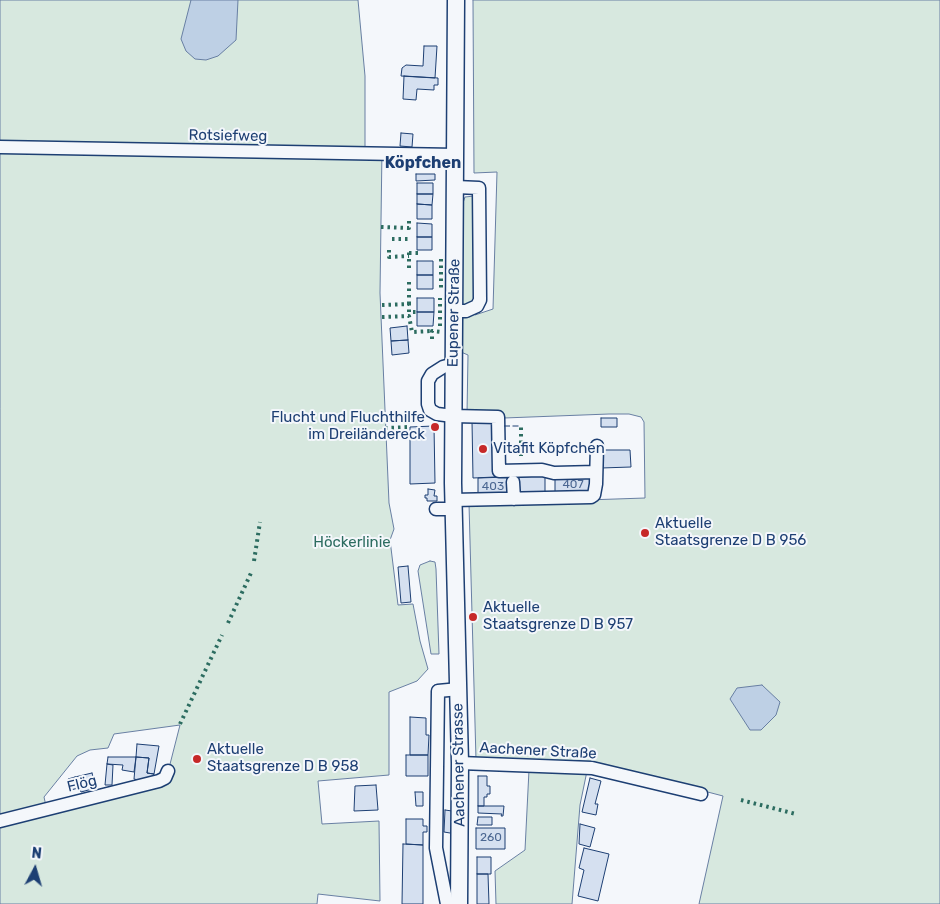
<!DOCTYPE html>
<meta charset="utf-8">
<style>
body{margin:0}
#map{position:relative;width:940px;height:904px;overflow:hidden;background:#f4f7fb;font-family:Rubik,sans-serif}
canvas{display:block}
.north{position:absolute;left:10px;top:844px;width:50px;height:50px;-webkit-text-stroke:4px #f4f7fb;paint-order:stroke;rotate:6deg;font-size:14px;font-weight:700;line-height:20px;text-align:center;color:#1d3f73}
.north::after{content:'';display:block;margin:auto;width:18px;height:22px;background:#1d3f73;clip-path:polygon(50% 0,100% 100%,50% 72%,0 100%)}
</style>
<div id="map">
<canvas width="940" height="904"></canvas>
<div class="north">N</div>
</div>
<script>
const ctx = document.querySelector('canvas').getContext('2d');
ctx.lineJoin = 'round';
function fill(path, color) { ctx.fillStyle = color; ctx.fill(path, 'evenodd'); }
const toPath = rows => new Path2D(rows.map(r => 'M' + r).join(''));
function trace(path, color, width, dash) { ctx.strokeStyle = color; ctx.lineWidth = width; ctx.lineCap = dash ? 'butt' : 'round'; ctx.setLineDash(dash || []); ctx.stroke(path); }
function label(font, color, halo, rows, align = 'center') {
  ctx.font = font + ' Rubik,sans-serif'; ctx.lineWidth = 4; ctx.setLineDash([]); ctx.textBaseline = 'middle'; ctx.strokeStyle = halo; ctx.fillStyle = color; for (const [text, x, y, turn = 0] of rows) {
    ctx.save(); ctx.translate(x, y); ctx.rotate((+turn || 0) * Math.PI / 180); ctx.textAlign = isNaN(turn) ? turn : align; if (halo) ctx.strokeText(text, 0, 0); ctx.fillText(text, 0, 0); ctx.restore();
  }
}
const green = toPath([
 [0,0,358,0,365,76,365,148,382,149,380,293,389,503,394,529,390,540,398,605,413,604,420,641,428,669,417,681,389,692,389,775,318,781,322,824,379,821,380,901,318,894,317,904,0,904,0,826,168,772,180,725,114,734,108,748,90,750,77,756,44,797,46,806,0,818,0,0],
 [473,0,940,0,940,904,699,904,723,796,593,762,476,760,469,504,645,498,644,422,641,417,629,414,609,414,504,418,467,413,468,355,461,352,463,203,465,197,474,196,475,315,493,309,497,172,474,173,473,0],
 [430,561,435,562,436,569,439,654,431,654,418,571,420,565,430,561],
 [529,770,587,771,580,805,572,904,496,904,495,871,525,850,529,770]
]);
fill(green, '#d7e8df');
trace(green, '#687fa3', 1);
const water = toPath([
 [191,0,238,0,236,40,218,56,206,60,195,59,186,51,181,39,191,0],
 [762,685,780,702,776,715,761,730,750,730,730,699,737,688,762,685]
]);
fill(water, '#bed0e5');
trace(water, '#687fa3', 1);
const building = toPath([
 [424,46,437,46,435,78,401,76,402,68,406,65,423,66,424,46],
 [404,76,438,78,438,85,434,85,434,90,417,89,416,100,403,99,404,76],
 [401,133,413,134,412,147,400,146,401,133],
 [416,174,435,174,435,180,416,181,416,174],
 [417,183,433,183,433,194,417,194,417,183],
 [417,194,433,194,432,205,417,204,417,194],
 [417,204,432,205,432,219,417,219,417,204],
 [417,223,432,224,432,237,417,237,417,223],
 [417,237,432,237,432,250,417,250,417,237],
 [417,261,433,261,433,275,417,275,417,261],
 [417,275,433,275,433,289,417,289,417,275],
 [417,298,434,298,434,312,417,312,417,298],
 [417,312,434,312,433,326,417,326,417,312],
 [407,326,408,340,391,341,390,328,407,326],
 [408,340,409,353,392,355,391,341,408,340],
 [601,418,617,418,617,427,601,427,601,418],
 [472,421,493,421,495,477,473,478,472,421],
 [434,426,435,483,410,484,410,427,434,426],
 [601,450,630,450,631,467,601,468,601,450],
 [590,475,591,494,555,495,555,476,590,475],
 [545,476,545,495,519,496,519,477,545,476],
 [508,477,509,496,478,497,478,478,508,477],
 [428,489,435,490,434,496,437,496,437,501,427,501,427,498,425,498,425,495,428,495,428,489],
 [408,566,411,602,401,603,398,567,408,566],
 [410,717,426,718,426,735,429,735,428,755,410,755,410,717],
 [137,744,159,746,154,774,147,773,149,758,136,757,137,744],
 [406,755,428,755,428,776,406,776,406,755],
 [108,757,136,757,134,772,122,770,123,765,107,764,108,757],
 [136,757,149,758,147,773,154,774,152,778,142,781,134,779,136,757],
 [107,764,113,765,112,785,105,785,107,764],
 [92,773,96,788,81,792,75,777,92,773],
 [478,776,487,776,487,786,490,786,490,794,487,794,487,797,484,797,484,806,478,806,478,776],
 [75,777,78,788,71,790,68,779,75,777],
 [590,778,601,781,595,804,598,804,596,815,582,812,590,778],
 [376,785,378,810,354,811,355,786,376,785],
 [415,792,423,792,423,806,416,806,415,792],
 [478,806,504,806,503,816,501,816,502,814,478,813,478,806],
 [445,810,452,811,452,832,450,833,444,832,445,810],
 [478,817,492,817,492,825,477,825,478,817],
 [406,819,423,819,423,826,427,826,427,832,423,832,423,845,406,844,406,819],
 [580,824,595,828,590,847,579,844,580,824],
 [476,828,505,828,505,849,476,849,476,828],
 [403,844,423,845,423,904,402,904,403,844],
 [584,848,609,854,598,901,578,896,584,870,579,868,584,848],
 [477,857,491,857,491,874,477,874,477,857],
 [477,874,488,874,489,904,477,904,477,874]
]);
fill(building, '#d5e0f0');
trace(building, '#1d3f73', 1);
const minor = toPath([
 [0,147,456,155],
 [454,311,466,311,477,306,480,300,479,188,456,187],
 [454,364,443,367,432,374,428,381,428,404,430,410,437,414,453,416,498,417,499,471,542,470,554,473,596,472],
 [513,482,514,499],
 [453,500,591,497,594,495,596,484,597,446],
 [436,509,453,509],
 [460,763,592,768,701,794],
 [0,821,159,781,165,778,168,771],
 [447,904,436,848,438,691,459,689]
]);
const major = toPath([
 [456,0,453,483,460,763,459,904]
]);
trace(minor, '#1d3f73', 15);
trace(major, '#1d3f73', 19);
trace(minor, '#f4f7fb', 12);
trace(major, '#f4f7fb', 16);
trace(toPath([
 [381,227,409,228,409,218],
 [392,239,408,239],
 [389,250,389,257,409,256],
 [409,253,421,253],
 [441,259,441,290],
 [409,268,409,249],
 [409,282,409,304],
 [382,305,409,304,409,312,416,312],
 [382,317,409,316,412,332,432,331],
 [440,326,440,298],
 [432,339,432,331,441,332,441,330],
 [385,428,410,427],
 [521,456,521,426],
 [254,561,260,522],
 [228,623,251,573],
 [180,724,222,635],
 [741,800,796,814]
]), '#2c6c60', 4, [2.5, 4]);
trace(toPath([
 [504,426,521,426]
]), '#1d3f73', 1, [6, 2.5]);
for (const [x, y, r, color] of [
 [435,427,5,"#c62828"],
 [483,449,5,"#c62828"],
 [645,533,5,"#c62828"],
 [473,617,5,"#c62828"],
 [197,759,5,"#c62828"]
]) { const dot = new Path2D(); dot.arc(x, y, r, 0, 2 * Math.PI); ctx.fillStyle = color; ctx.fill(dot); trace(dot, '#f4f7fb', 2); }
label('12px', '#4b6792', null, [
 ["407",573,485],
 ["403",493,487],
 ["260",491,838]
]);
label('15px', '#1d3f73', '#f4f7fb', [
 ["Rotsiefweg",228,136,1],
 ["Eupener Straße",454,313,-89],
 ["Aachener Straße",538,751,3],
 ["Aachener Strasse",459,765,-91],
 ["Flög",82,784,-14]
]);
label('15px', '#1d3f73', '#f4f7fb', [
 ["Flucht und Fluchthilfe",425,418,"right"],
 ["im Dreiländereck",425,435,"right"],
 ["Vitafit Köpfchen",493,449],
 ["Aktuelle",655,524],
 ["Staatsgrenze D B 956",655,541],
 ["Aktuelle",483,608],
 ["Staatsgrenze D B 957",483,625],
 ["Aktuelle",207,750],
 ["Staatsgrenze D B 958",207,767]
], 'left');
label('15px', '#2c6c60', '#f4f7fb', [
 ["Höckerlinie",352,543]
]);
label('bold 16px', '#1d3f73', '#f4f7fb', [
 ["Köpfchen",423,163]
]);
</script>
